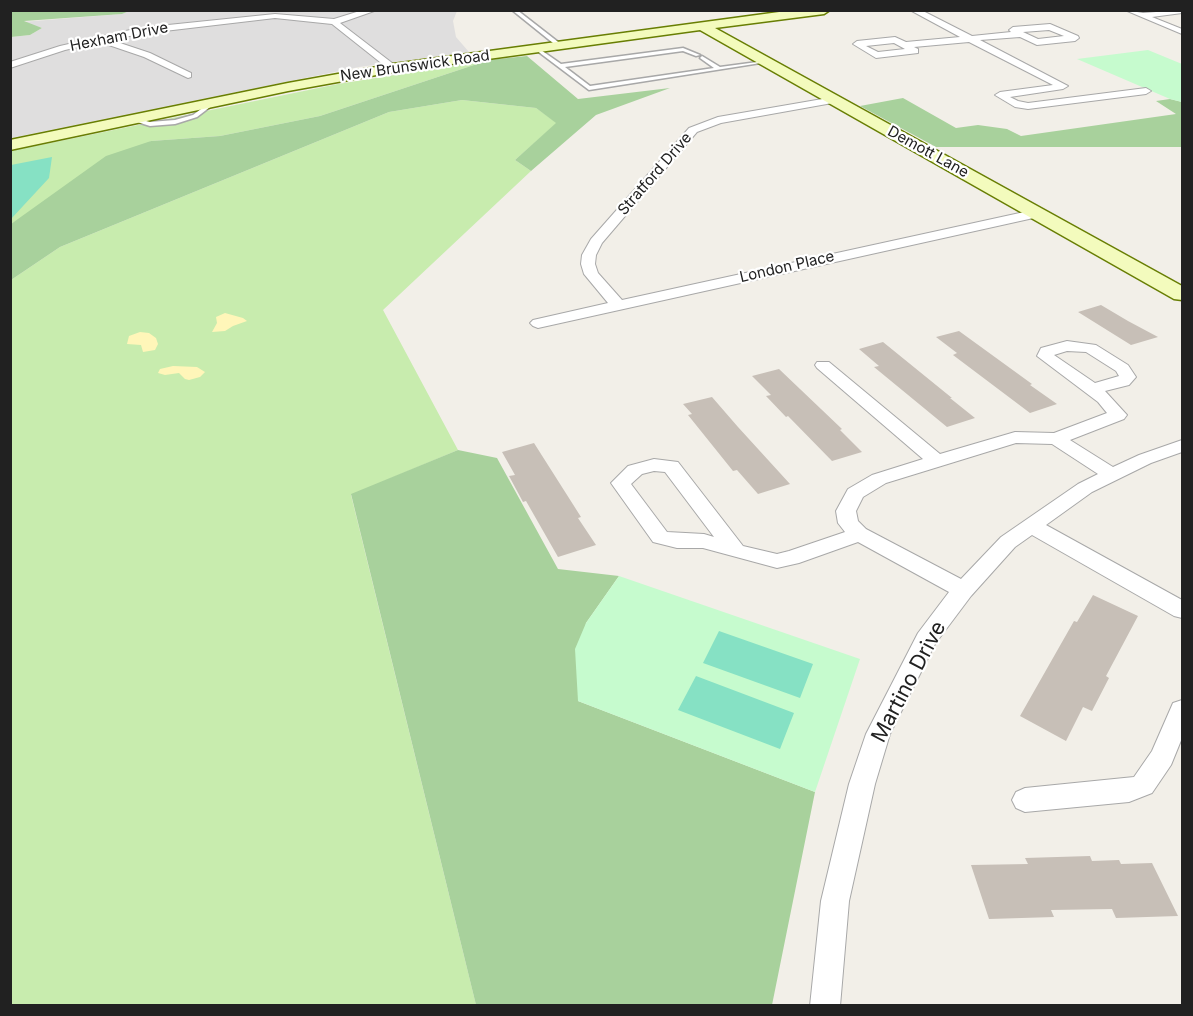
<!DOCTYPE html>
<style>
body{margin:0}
#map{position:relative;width:1193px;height:1016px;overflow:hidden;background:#f2efe8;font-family:Inter,sans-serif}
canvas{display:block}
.frame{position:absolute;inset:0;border:12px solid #212121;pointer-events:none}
</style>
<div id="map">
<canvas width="1193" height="1016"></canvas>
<div class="frame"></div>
</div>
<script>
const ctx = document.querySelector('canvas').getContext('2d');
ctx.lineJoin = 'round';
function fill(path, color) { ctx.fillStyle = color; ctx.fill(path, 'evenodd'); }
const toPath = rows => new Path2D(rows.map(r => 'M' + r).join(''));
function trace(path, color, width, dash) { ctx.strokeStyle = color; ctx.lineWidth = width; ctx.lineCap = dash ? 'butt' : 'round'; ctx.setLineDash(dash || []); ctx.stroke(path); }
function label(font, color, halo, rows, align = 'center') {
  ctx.font = font + ' Inter,sans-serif'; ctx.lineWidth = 4.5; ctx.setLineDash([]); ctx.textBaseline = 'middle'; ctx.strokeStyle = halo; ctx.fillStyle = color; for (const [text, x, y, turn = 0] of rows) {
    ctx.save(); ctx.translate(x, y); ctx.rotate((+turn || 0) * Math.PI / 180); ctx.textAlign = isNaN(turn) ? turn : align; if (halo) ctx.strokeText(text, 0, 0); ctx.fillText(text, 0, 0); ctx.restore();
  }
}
fill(toPath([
 [129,10,457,11,453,21,456,37,469,52,359,67,11,138,11,37,30,35,42,28,22,22,122,14]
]), '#dfdede');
fill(toPath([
 [489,60,320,116,220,136,151,141,11,224,11,151,338,84],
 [462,100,536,108,557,123,515,160,531,171,383,310,458,450,351,495,476,1005,11,1006,11,280,60,247,389,112]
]), '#c8ecae');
fill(toPath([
 [11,10,129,10,129,11,122,14,24,21,42,28,30,35,11,37],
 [527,56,578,99,670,88,596,115,531,171,515,160,556,123,536,108,462,100,389,112,60,247,11,280,11,224,106,156,151,141,220,136,320,116,489,60],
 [903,98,956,128,978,125,1007,129,1021,136,1176,114,1156,101,1170,99,1182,102,1182,147,936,147,860,106],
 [458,450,497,458,558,569,619,576,586,623,578,701,815,792,772,1005,476,1005,351,494]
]), '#a8d19c');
fill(toPath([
 [225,313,243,318,247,321,233,326,225,331,212,332,217,323,216,317],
 [140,332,149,333,156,338,158,344,155,350,143,352,141,345,127,344,129,336],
 [173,366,197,367,205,372,200,377,189,380,185,379,179,373,165,375,158,373,160,369]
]), '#fff6b9');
fill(toPath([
 [1148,50,1182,64,1182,102,1170,99,1077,59],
 [619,576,860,659,815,792,578,701,575,649,586,623]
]), '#c6fbce');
fill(toPath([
 [52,157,49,178,11,219,11,165],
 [719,631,813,664,800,698,703,663],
 [696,676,794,713,780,749,678,710]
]), '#86e1c4');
fill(toPath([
 [1101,305,1128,321,1158,337,1131,345,1078,312],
 [959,331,1032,384,1030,385,1057,404,1030,413,953,355,957,353,936,337],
 [883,342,952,398,950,398,975,418,947,427,874,367,879,366,859,349],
 [779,369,842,429,840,430,862,452,832,461,788,416,786,417,766,396,771,395,752,376],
 [712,397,738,427,790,484,758,494,737,470,733,471,688,415,692,414,683,404],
 [534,443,581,517,578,518,596,545,558,557,526,501,523,502,509,476,515,475,502,452],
 [1093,595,1138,616,1106,676,1109,678,1092,711,1083,707,1066,741,1020,716,1074,621,1077,622],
 [1090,856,1092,861,1119,860,1121,864,1152,863,1178,916,1116,918,1112,909,1051,910,1054,917,989,919,971,865,1028,864,1025,858]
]), '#c7bfb7');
const lane = toPath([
 [517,10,562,45,562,47,558,47,512,10,517,10],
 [538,48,561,64,683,48,700,55,696,56,683,51,565,67,590,86,714,68,700,58,702,56,720,67,765,61,767,62,589,90,536,50,538,48],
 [209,103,214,104,197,117,175,124,150,126,131,120,134,118,150,122,175,120,193,115,209,103]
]);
const street = toPath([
 [363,10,377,10,340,23,396,66,396,70,390,70,332,24,275,18,139,34,111,40,150,53,191,73,191,77,188,78,144,57,100,42,65,50,10,68,10,62,60,46,139,28,275,14,334,19,363,10],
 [910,10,921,10,972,36,1011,32,1009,30,1013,27,1050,24,1078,36,1079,38,1075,41,1037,45,1020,37,980,40,1068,86,1063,89,1010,97,1018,101,1028,103,1146,88,1151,91,1146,94,1028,109,1015,107,995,95,1000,92,1053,85,969,42,914,47,918,49,918,53,876,58,853,44,857,41,895,37,906,42,960,37,910,10],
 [1049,30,1064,36,1038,39,1023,32,1049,30],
 [894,43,905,49,878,52,866,46,894,43],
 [1125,10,1143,13,1182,10,1182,13,1152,17,1182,29,1182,34,1125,10],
 [834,97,838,98,838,102,721,123,697,132,602,243,596,255,595,264,598,273,622,300,1038,209,1044,213,1038,217,538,328,533,326,530,323,533,320,608,303,584,274,581,264,582,255,591,239,689,128,718,117,834,97],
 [1067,341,1096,345,1128,365,1136,377,1129,385,1105,391,1127,415,1124,419,1070,440,1113,467,1139,455,1182,440,1182,452,1151,463,1092,492,1046,525,1182,600,1182,618,1174,616,1032,535,1015,547,971,596,935,644,890,734,875,784,849,901,840,1006,810,1006,821,901,849,784,866,734,918,633,949,592,858,542,799,563,777,568,703,548,677,548,653,542,611,483,628,466,654,459,678,462,743,546,777,554,789,551,845,532,838,523,836,511,848,489,872,475,923,459,817,368,815,365,817,362,829,362,940,454,1015,432,1054,433,1107,413,1098,402,1037,356,1041,348,1067,341],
 [1067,351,1086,352,1116,371,1119,376,1095,383,1054,355,1067,351],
 [1016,443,1052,444,1098,474,1078,484,1001,537,961,579,866,529,858,521,856,511,863,497,886,483,1016,443],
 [654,471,665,472,714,537,704,534,667,532,631,484,642,474,654,471],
 [1182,700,1182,738,1171,765,1152,793,1129,802,1025,812,1016,808,1012,800,1016,792,1025,788,1134,777,1152,751,1173,703,1182,700]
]);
const secondary = toPath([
 [794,10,830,10,824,14,715,28,1182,286,1182,300,1174,299,700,30,393,72,288,91,10,150,10,140,288,83,393,64,794,10]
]);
trace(lane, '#a8a8a8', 3);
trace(street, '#a8a8a8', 2);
trace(secondary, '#687e03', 3);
fill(lane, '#fff');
fill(street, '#fff');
fill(secondary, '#f3fbbd');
label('15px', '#212121', '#fff', [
 ["Hexham Drive",119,37,-11],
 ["New Brunswick Road",415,66,-8],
 ["Demott Lane",928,152,29],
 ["Stratford Drive",655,174,-49],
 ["London Place",787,267,-13]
]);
label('21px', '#212121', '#fff', [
 ["Martino Drive",909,682,-62]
]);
</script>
